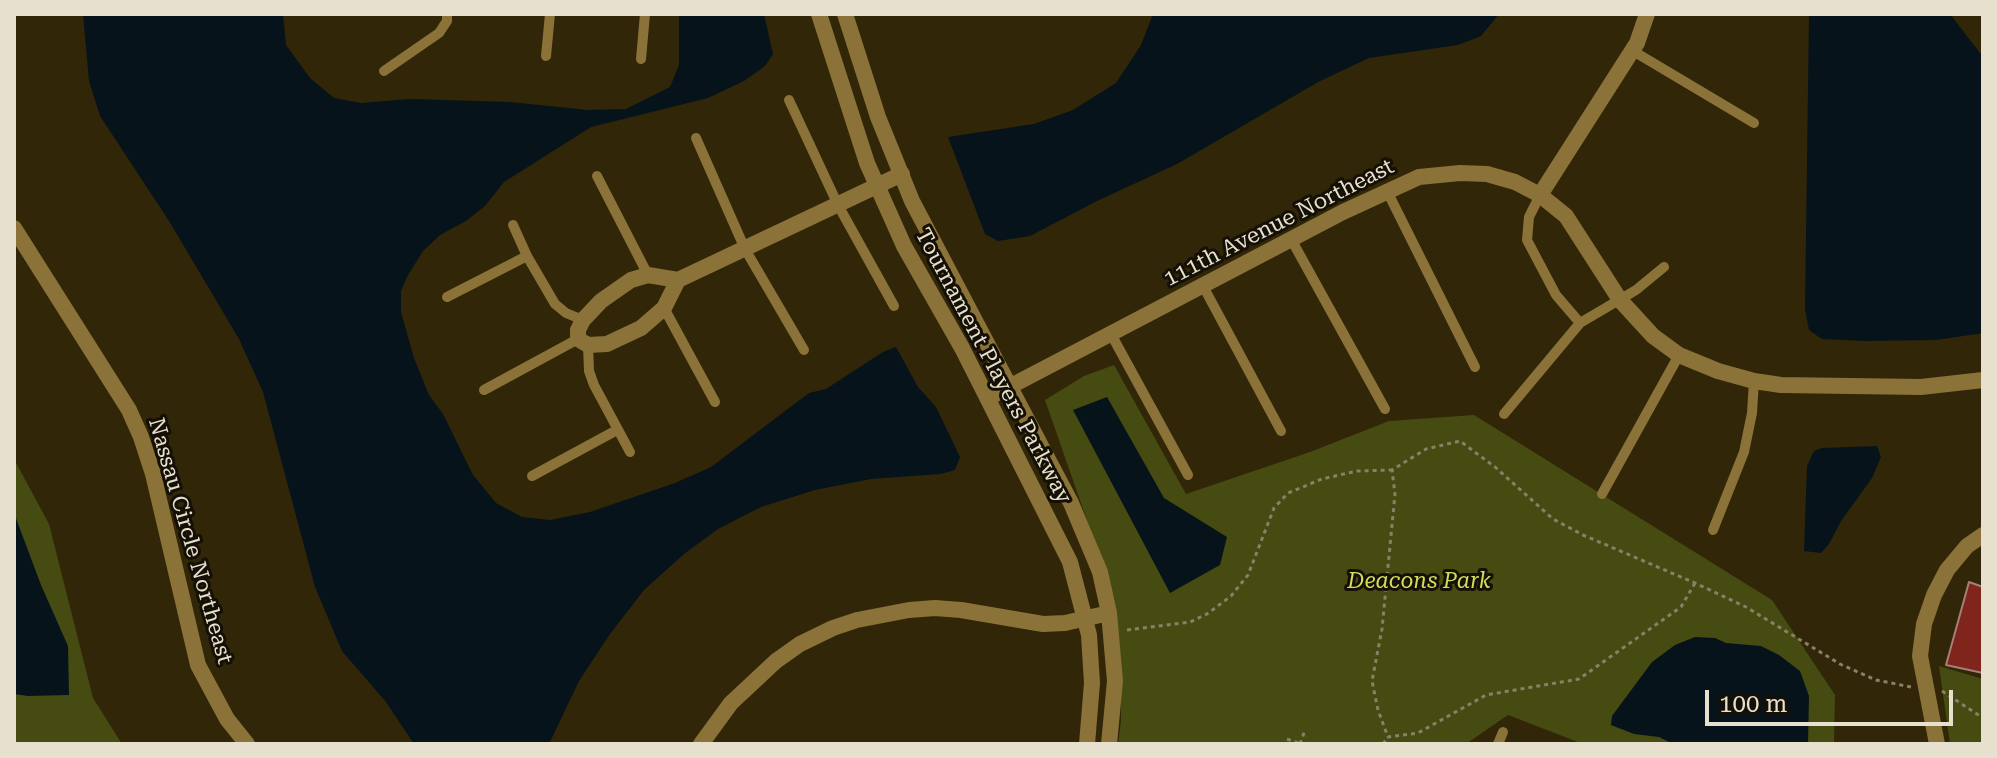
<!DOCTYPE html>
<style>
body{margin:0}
#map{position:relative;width:1997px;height:758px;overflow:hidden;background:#312607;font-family:"Roboto Serif",serif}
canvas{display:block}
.frame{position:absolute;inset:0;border:16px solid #e7e0cf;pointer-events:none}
.scale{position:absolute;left:1705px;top:690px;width:248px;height:36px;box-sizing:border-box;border:4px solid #e7e0cf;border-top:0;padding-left:10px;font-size:24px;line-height:28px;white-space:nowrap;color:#e7e0cf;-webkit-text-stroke:6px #151005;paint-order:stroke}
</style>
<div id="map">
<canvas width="1997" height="758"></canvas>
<div class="frame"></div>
<div class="scale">100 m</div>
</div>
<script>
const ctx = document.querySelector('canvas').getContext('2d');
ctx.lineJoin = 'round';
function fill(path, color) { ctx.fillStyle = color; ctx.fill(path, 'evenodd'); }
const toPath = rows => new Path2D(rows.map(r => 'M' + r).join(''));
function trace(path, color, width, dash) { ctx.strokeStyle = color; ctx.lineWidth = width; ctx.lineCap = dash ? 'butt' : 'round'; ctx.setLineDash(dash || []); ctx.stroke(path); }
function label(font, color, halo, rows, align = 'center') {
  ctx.font = font + ' "Roboto Serif",serif'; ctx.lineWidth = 6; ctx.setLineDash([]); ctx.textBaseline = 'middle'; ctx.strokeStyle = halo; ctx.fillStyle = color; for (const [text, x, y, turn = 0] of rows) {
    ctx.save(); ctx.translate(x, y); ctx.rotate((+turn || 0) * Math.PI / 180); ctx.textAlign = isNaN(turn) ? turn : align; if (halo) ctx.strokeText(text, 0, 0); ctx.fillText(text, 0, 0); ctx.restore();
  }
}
fill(toPath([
 [1114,365,1186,494,1310,452,1389,421,1474,415,1772,600,1835,695,1834,744,1583,744,1508,715,1466,744,1118,744,1121,721,1121,661,1116,614,1099,555,1045,400,1084,376],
 [14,459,49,524,93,698,122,744,14,744],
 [1939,666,1983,679,1983,744,1950,744]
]), '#464b12');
fill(toPath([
 [83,14,283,14,286,45,310,78,334,98,361,103,410,99,510,102,588,110,626,109,670,87,679,65,679,14,764,14,773,54,765,66,744,81,708,98,591,127,504,182,485,206,466,221,440,235,423,251,408,275,401,291,401,312,414,358,429,395,443,414,473,475,496,503,522,517,550,520,590,512,675,483,711,467,809,393,826,389,883,352,896,347,918,387,936,407,960,457,955,470,940,474,871,479,815,490,761,507,718,529,684,554,644,590,610,634,579,681,549,744,414,744,386,702,342,651,315,587,263,392,239,339,169,221,100,116,89,81],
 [1153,14,1499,14,1481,36,1458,45,1369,58,1320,81,1177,164,1097,201,1030,236,998,241,985,234,948,137,1034,124,1073,110,1116,83,1141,45],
 [1809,14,1950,14,1983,57,1983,333,1936,340,1865,341,1822,339,1809,330,1805,309],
 [1107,397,1164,498,1227,537,1220,565,1170,593,1073,410],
 [1877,446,1881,457,1872,478,1841,521,1829,544,1821,553,1804,551,1807,466,1814,451,1822,448],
 [14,513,41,585,68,646,69,695,28,696,14,694],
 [1695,637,1715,638,1726,643,1761,646,1779,655,1800,671,1809,696,1808,744,1673,744,1659,737,1634,734,1611,725,1612,716,1652,662,1675,645]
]), '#06131b');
const building = toPath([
 [1969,582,1983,587,1983,673,1946,665,1969,582]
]);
fill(building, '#7f251b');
trace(building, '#a57f79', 2);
trace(toPath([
 [1695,583,1681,607,1579,679,1486,695,1418,733,1388,737,1378,710,1372,681,1382,629,1395,494,1392,470,1426,449,1460,441,1495,467,1553,519,1583,535,1695,583,1746,607,1840,664,1876,680,1911,687],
 [1127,630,1190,622,1207,614,1231,596,1248,575,1274,508,1288,493,1322,479,1357,471,1392,470],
 [1942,691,1983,718],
 [1287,739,1301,744],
 [1300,744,1305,730],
 [1383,744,1388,737]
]), '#898068', 3, [4, 4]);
trace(toPath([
 [1633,51,1754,123],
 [546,56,550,14],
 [641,59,645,14],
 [384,71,439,33,447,21,447,14],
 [789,100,838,205,894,306],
 [696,138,745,249,804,350],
 [597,176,648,275],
 [1387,191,1475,367],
 [1540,195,1529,217,1527,240,1556,295,1580,323],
 [513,225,527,256,555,304,566,313,583,320],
 [1291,239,1385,409],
 [1203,286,1281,431],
 [447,297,527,256],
 [664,308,715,402],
 [1111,334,1188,475],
 [588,345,589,371,594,385,630,452],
 [484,390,578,339],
 [1504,414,1580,323,1636,290,1664,267],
 [532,476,617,430],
 [1602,494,1679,355],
 [1713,530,1744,452,1752,413,1754,381],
 [1498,744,1503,732]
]), '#8b7238', 10);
trace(toPath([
 [819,14,867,163,904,246,962,348,1070,562,1089,635,1092,683,1087,744],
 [845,14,878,117,912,201,1071,503,1100,572,1109,613,1115,681,1109,744],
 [1540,195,1637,43,1647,14],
 [14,228,129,410,141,437,153,474,198,665,227,719,247,744],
 [648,275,678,280,664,308,641,328,607,344,588,345,578,339,578,330,583,320,601,301,631,280,648,275],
 [678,280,902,174],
 [988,398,1343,212,1419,177,1460,173,1487,174,1515,182,1540,195,1566,216,1620,300,1653,336,1679,355,1718,371,1754,381,1781,385,1921,387,1983,380],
 [701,744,731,703,776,661,800,644,833,628,857,620,909,610,935,608,961,610,1043,624,1065,623,1109,613],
 [1937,744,1920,656,1924,624,1934,595,1947,570,1967,546,1983,535]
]), '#8b7238', 16);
label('22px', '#e7e0cf', '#151005', [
 ["111th Avenue Northeast",1279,223,-27],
 ["Tournament Players Parkway",993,366,62],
 ["Nassau Circle Northeast",190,541,74]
]);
label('italic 22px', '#d3df5b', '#151005', [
 ["Deacons Park",1419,582]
]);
</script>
